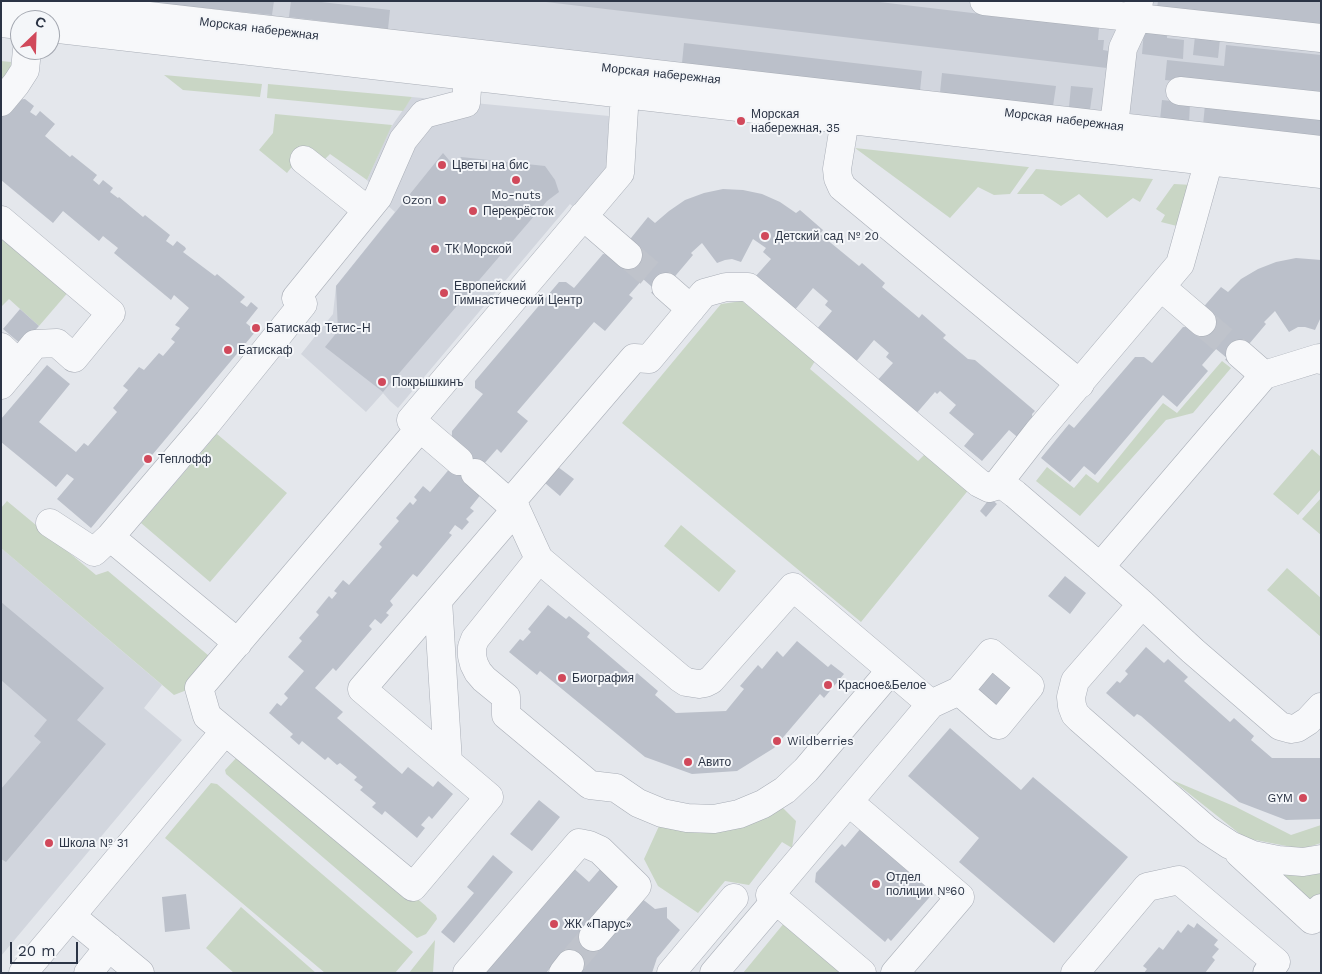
<!DOCTYPE html>
<meta charset="utf-8">
<style>
body{margin:0}
#map{position:relative;width:1322px;height:974px;overflow:hidden;background:#e4e7ec;font-family:"Work Sans",sans-serif}
canvas{display:block}
.frame{position:absolute;inset:0;border:2px solid #2b3445;pointer-events:none}
.north{position:absolute;left:10px;top:10px;width:50px;height:50px;box-sizing:border-box;background:#f4f6f9;border:1px solid #a4a8b1;border-radius:50%;rotate:24deg;font-size:14px;font-weight:700;line-height:20px;text-align:center;color:#2b3445}
.north::after{content:'';display:block;margin:auto;width:18px;height:22px;background:#d1495b;clip-path:polygon(50% 0,100% 100%,50% 72%,0 100%)}
.scale{position:absolute;left:10px;top:942px;width:68px;height:22px;box-sizing:border-box;border:2px solid #2b3445;border-top:0;padding-left:6px;font-size:15px;line-height:18px;white-space:nowrap;color:#2b3445;-webkit-text-stroke:4px #f4f6f9;paint-order:stroke}
</style>
<div id="map">
<canvas width="1322" height="974"></canvas>
<div class="frame"></div>
<div class="north">С</div>
<div class="scale">20 m</div>
</div>
<script>
const ctx = document.querySelector('canvas').getContext('2d');
ctx.lineJoin = 'round';
function fill(path, color) { ctx.fillStyle = color; ctx.fill(path, 'evenodd'); }
const toPath = rows => new Path2D(rows.map(r => 'M' + r).join(''));
function trace(path, color, width, dash) { ctx.strokeStyle = color; ctx.lineWidth = width; ctx.lineCap = dash ? 'butt' : 'round'; ctx.setLineDash(dash || []); ctx.stroke(path); }
function label(font, color, halo, rows, align = 'center') {
  ctx.font = font + ' "Work Sans",sans-serif'; ctx.lineWidth = 4; ctx.setLineDash([]); ctx.textBaseline = 'middle'; ctx.strokeStyle = halo; ctx.fillStyle = color; for (const [text, x, y, turn = 0] of rows) {
    ctx.save(); ctx.translate(x, y); ctx.rotate((+turn || 0) * Math.PI / 180); ctx.textAlign = isNaN(turn) ? turn : align; if (halo) ctx.strokeText(text, 0, 0); ctx.fillText(text, 0, 0); ctx.restore();
  }
}
fill(toPath([
 [130,1,1321,1,1321,137],
 [412,97,609,116,606,178,578,211,570,204,398,408,390,401,383,393,366,412,301,354,333,314,336,286,395,212,378,197,367,180,389,130],
 [1,548,162,685,144,708,182,740,1,956]
]), '#d2d6de');
fill(toPath([
 [1,61,11,62,10,74,1,84],
 [164,75,262,84,260,97,183,90],
 [268,84,412,97,403,111,267,98],
 [275,114,392,125,367,180,330,154,324,160,308,146,287,173,259,150,273,133],
 [855,148,1028,167,1029,167,1010,194,994,195,978,187,950,218],
 [1036,169,1153,179,1140,202,1133,198,1107,218,1079,194,1061,206,1043,194,1017,194],
 [1174,184,1193,185,1177,226,1161,222,1165,215,1156,209],
 [1,230,70,290,39,326,9,299,1,307],
 [742,301,815,361,810,369,918,461,928,451,970,488,861,622,622,423,721,304],
 [1222,361,1231,368,1193,413,1166,420,1080,516,1036,481,1047,467,1074,488,1086,474,1098,483,1163,403,1177,413],
 [217,434,287,493,210,582,141,523],
 [1312,449,1321,457,1321,489,1298,515,1273,494],
 [1321,498,1321,535,1302,519],
 [7,501,96,575,108,571,215,661,192,688,174,695,1,548,1,508],
 [681,525,736,571,719,592,664,546],
 [1287,568,1321,598,1321,637,1267,590],
 [237,757,258,760,436,915,437,919,426,934,417,938,226,774,225,770],
 [1172,780,1236,807,1291,835,1321,825,1321,843,1302,849,1245,838],
 [211,783,217,784,413,952,395,973,325,973,165,838],
 [782,807,796,821,792,848,782,842,749,885,725,881,698,913,658,886,644,859,659,826],
 [1321,865,1321,895,1316,899,1308,898,1288,880,1281,869],
 [241,907,316,973,234,973,206,948],
 [785,922,846,973,743,973],
 [435,940,433,973,409,973]
]), '#c9d6c5');
fill(toPath([
 [155,1,274,1,272,15,155,3],
 [291,1,313,1,390,10,388,29,289,17],
 [546,1,871,1,1099,28,1098,40,1104,40,1103,50,1109,51,1107,68,546,2],
 [1158,1,1321,1,1321,26,1157,8],
 [1144,30,1167,32,1167,38,1184,40,1183,59,1142,54],
 [1195,36,1220,39,1218,58,1193,55],
 [684,43,922,71,920,91,682,63],
 [1226,45,1321,55,1321,96,1165,80,1167,60,1224,66],
 [942,73,1056,86,1053,106,940,93],
 [1071,86,1093,88,1090,110,1069,107],
 [25,99,34,106,30,112,36,116,40,111,55,124,45,136,70,157,72,155,97,175,93,180,99,185,103,180,113,188,110,192,118,198,119,197,143,217,145,215,170,235,166,241,173,246,177,241,185,247,186,249,183,252,215,276,217,274,245,297,240,302,247,307,251,302,258,308,246,323,256,331,91,528,57,499,74,479,67,474,56,487,1,442,1,419,47,365,70,384,39,422,76,452,84,443,88,446,117,412,113,408,128,390,123,386,139,367,144,370,159,353,163,356,175,342,171,339,180,328,175,325,189,308,174,295,171,300,114,253,118,248,103,236,99,241,63,211,53,223,1,180,1,114,13,100],
 [1162,100,1190,103,1189,123,1160,120],
 [1205,105,1321,118,1321,138,1203,125],
 [443,153,454,166,461,157,545,166,555,180,559,192,547,201,383,392,325,347,338,331,336,286],
 [723,189,743,190,762,194,780,202,796,213,800,210,823,230,820,234,859,266,862,263,885,283,882,287,919,318,922,314,946,335,943,338,968,359,975,360,1035,411,1032,414,1034,427,1022,441,1009,430,982,461,964,446,974,434,949,413,956,405,940,391,937,394,935,392,915,415,876,382,893,363,886,357,889,353,874,340,855,363,816,330,832,311,825,305,828,301,813,288,794,311,754,278,771,259,763,252,766,248,753,239,741,262,732,259,725,260,717,263,702,243,691,253,693,255,660,294,643,279,629,295,633,298,605,331,594,322,517,412,528,421,501,453,497,449,483,465,482,493,470,508,474,511,466,519,469,522,462,530,455,525,449,533,452,535,417,577,413,574,390,601,393,605,386,613,389,615,381,624,375,619,369,626,372,629,336,671,333,668,315,688,343,712,337,718,402,774,408,767,433,787,438,781,453,794,432,819,429,816,421,825,425,828,417,838,385,811,382,815,372,807,376,803,360,790,363,787,354,780,357,777,340,763,337,765,328,757,325,760,302,741,299,745,290,737,293,734,269,713,277,703,281,706,288,698,284,694,304,671,288,657,302,641,299,638,319,615,316,612,329,596,332,599,337,593,334,591,343,580,349,585,382,547,379,544,399,521,396,518,410,502,413,505,417,500,414,497,423,486,430,492,451,467,452,431,483,394,475,388,475,381,559,282,566,282,574,288,603,254,614,255,627,243,648,217,655,223,669,211,685,200,704,193],
 [1296,258,1321,260,1321,317,1315,330,1305,327,1298,327,1289,332,1275,311,1264,322,1266,324,1233,363,1216,349,1202,365,1208,371,1177,407,1163,395,1095,475,1084,466,1070,482,1041,458,1069,424,1074,428,1135,357,1144,357,1152,363,1183,327,1191,327,1199,312,1221,287,1228,292,1241,279,1258,269,1276,262],
 [20,309,39,326,22,345,3,329],
 [558,467,574,479,560,496,545,483],
 [990,498,997,504,986,517,980,511],
 [1065,576,1086,593,1070,614,1048,596],
 [1,602,104,688,77,720,106,744,6,862,1,859,1,789,41,742,34,736,47,720,1,680],
 [548,605,566,619,569,616,590,633,587,637,634,677,637,673,658,691,655,695,676,713,726,711,744,689,740,686,758,665,762,669,777,651,783,657,797,641,828,667,831,664,844,674,824,698,820,694,774,748,737,771,692,774,645,757,540,671,537,675,509,652,520,639,523,641,531,632,528,629],
 [1146,647,1164,663,1168,659,1188,677,1184,681,1230,722,1234,718,1254,736,1251,740,1272,758,1321,758,1321,819,1286,820,1239,802,1141,716,1137,714,1134,717,1106,693,1117,681,1120,683,1128,674,1125,671],
 [992,667,1013,685,995,706,973,688],
 [950,728,1021,790,1033,777,1128,857,1054,943,959,862,979,838,908,776],
 [539,800,560,817,532,851,510,834],
 [861,828,935,891,891,941,888,938,885,942,815,882,816,873,842,844,845,847],
 [493,855,513,872,454,943,441,932,474,893,467,887],
 [571,866,589,882,602,867,655,909,667,907,667,918,680,930,657,958,652,973,579,973,560,957,546,973,488,973,483,968],
 [186,894,190,929,165,932,162,897],
 [1197,923,1218,940,1214,945,1219,949,1212,957,1215,960,1205,973,1144,973,1147,969,1143,966,1159,947,1163,950,1178,930,1181,933,1188,924,1194,928]
]), '#bbc0ca');
trace(toPath([
 [628,255,666,287],
 [1202,322,1240,354],
 [570,964,593,937]
]), '#bfc3cb', 28, [28, 14]);
const minor = toPath([
 [984,1,1321,38],
 [1,2,88,9,1321,150],
 [1,23,20,25],
 [50,28,1321,174],
 [1180,91,1321,106],
 [846,101,843,132,837,169,838,178,842,187,1080,384],
 [1,102,16,84,25,70,27,50],
 [1112,143,1123,48,1136,20,1139,1],
 [1211,144,1206,171,1180,264,1038,432,999,482,1015,494,1100,567,1264,375,1319,358,1321,360],
 [304,160,367,210],
 [583,216,628,255],
 [1,220,111,313,74,358,57,343,35,344,1,385],
 [666,287,691,309],
 [1161,287,1202,322],
 [1,347,19,364],
 [1240,354,1264,375],
 [420,428,199,688,207,716,413,887,489,797,362,689,516,509],
 [459,461,411,420,620,173,626,77],
 [475,473,516,509,539,559],
 [510,503,634,358,649,359,704,293,726,287,748,287,979,483,989,488,996,486,999,482],
 [50,523,94,552,110,537,208,422,303,304,296,298,378,197,403,140,424,114,466,103,468,76],
 [110,537,238,643],
 [539,559,680,678,686,682,699,684,705,683,711,680,793,587,891,670,806,770,785,790,763,804,739,814,714,819,687,818,662,813,638,803,616,788,590,785,506,715,506,697,484,679,478,672,474,664,472,656,472,647,475,639,539,559],
 [1100,567,1142,604],
 [438,600,448,762],
 [891,670,931,704],
 [1321,707,1308,721,1297,728,1291,729,1280,726,1193,651,1142,604,1075,681,1071,697,1072,706,1075,714,1080,719,1207,830,1230,845,1253,855,1278,860,1303,862,1321,859],
 [849,802,960,897,895,973],
 [1239,853,1312,920,1321,908],
 [71,916,140,973],
 [23,973,71,916,225,731],
 [88,973,109,947],
 [467,973,579,843,589,845,600,850,637,886,593,937],
 [563,973,570,964],
 [671,973,734,898],
 [714,973,776,900],
 [862,973,770,895,931,704,959,691,991,653,1030,686,998,725,959,691],
 [1075,973,1147,887,1179,880,1276,962,1267,973]
]);
trace(minor, '#a9aeb7', 29);
trace(minor, '#f7f8fa', 28);
for (const [x, y, r, color] of [
 [741,121,5,"#d1495b"],
 [442,165,5,"#d1495b"],
 [516,180,5,"#d1495b"],
 [442,200,5,"#d1495b"],
 [473,211,5,"#d1495b"],
 [765,236,5,"#d1495b"],
 [435,249,5,"#d1495b"],
 [444,293,5,"#d1495b"],
 [256,328,5,"#d1495b"],
 [228,350,5,"#d1495b"],
 [382,382,5,"#d1495b"],
 [148,459,5,"#d1495b"],
 [562,678,5,"#d1495b"],
 [828,685,5,"#d1495b"],
 [777,741,5,"#d1495b"],
 [688,762,5,"#d1495b"],
 [1303,798,5,"#d1495b"],
 [49,843,5,"#d1495b"],
 [876,884,5,"#d1495b"],
 [554,924,5,"#d1495b"]
]) { const dot = new Path2D(); dot.arc(x, y, r, 0, 2 * Math.PI); ctx.fillStyle = color; ctx.fill(dot); trace(dot, '#f4f6f9', 2); }
label('12px', '#2b3445', '#f4f6f9', [
 ["Морская набережная",259,29,7],
 ["Морская набережная",661,74,6],
 ["Морская набережная",1064,120,7]
]);
label('12px', '#2b3445', '#f4f6f9', [
 ["Морская",751,114],
 ["набережная, 35",751,128],
 ["Цветы на бис",452,165],
 ["Mo-nuts",516,195,"center"],
 ["Ozon",432,200,"right"],
 ["Перекрёсток",483,211],
 ["Детский сад № 20",775,236],
 ["ТК Морской",445,249],
 ["Европейский",454,286],
 ["Гимнастический Центр",454,300],
 ["Батискаф Тетис-Н",266,328],
 ["Батискаф",238,350],
 ["Покрышкинъ",392,382],
 ["Теплофф",158,459],
 ["Биография",572,678],
 ["Красное&Белое",838,685],
 ["Wildberries",787,741],
 ["Авито",698,762],
 ["GYM",1293,798,"right"],
 ["Школа № 31",59,843],
 ["Отдел",886,877],
 ["полиции №60",886,891],
 ["ЖК «Парус»",564,924]
], 'left');
</script>
